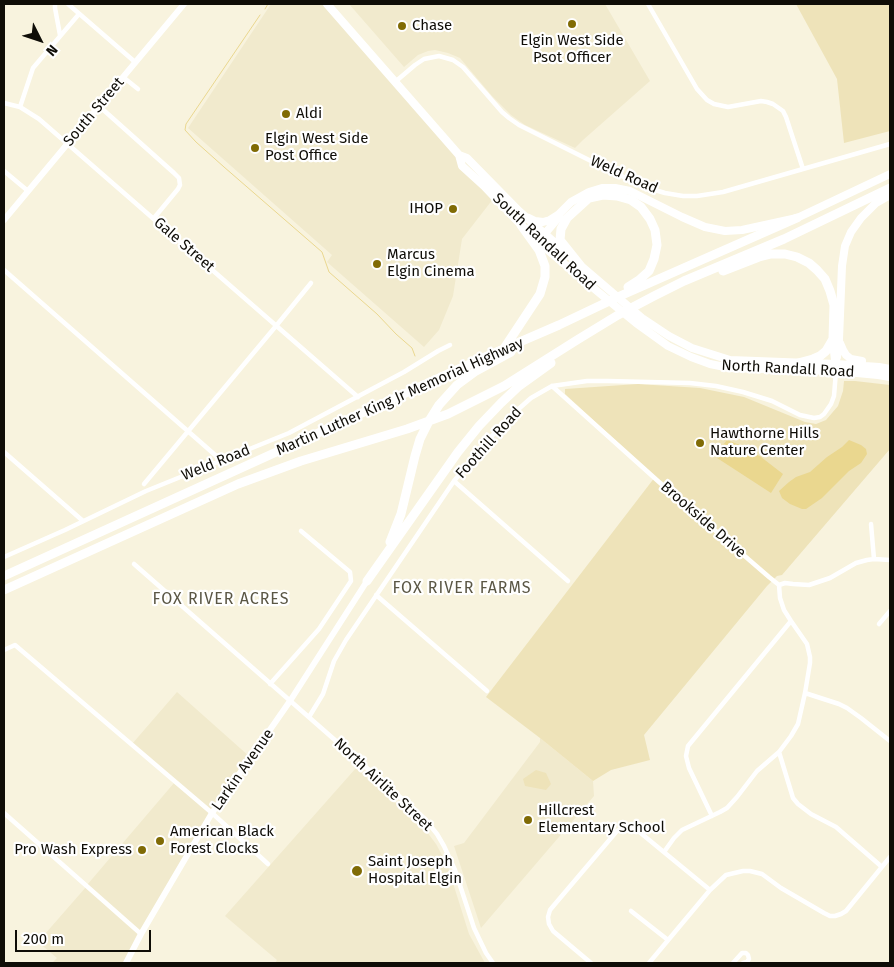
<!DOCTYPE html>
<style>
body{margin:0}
#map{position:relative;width:894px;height:967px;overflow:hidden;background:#f8f3de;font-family:"Fira Sans",sans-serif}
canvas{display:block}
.frame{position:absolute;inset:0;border:5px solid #0f0d07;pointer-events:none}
.north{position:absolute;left:15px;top:15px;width:50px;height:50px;-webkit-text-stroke:4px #fff;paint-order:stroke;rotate:131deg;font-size:14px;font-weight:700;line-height:20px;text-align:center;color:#0f0d07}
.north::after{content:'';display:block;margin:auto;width:18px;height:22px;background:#0f0d07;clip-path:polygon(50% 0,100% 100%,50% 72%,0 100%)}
.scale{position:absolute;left:15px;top:930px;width:136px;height:22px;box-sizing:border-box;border:2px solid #0f0d07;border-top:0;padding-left:6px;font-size:15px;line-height:18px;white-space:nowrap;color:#0f0d07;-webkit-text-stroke:4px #fff;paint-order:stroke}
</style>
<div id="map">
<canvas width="894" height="967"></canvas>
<div class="frame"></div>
<div class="north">N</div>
<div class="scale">200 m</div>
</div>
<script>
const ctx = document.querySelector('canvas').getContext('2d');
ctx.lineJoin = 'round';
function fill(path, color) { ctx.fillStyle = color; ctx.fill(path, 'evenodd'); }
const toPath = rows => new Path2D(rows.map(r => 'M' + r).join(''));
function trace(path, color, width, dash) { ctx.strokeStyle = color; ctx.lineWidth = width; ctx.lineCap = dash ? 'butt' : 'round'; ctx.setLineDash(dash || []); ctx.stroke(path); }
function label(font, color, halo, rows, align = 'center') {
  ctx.font = font + ' "Fira Sans",sans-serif'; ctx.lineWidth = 4.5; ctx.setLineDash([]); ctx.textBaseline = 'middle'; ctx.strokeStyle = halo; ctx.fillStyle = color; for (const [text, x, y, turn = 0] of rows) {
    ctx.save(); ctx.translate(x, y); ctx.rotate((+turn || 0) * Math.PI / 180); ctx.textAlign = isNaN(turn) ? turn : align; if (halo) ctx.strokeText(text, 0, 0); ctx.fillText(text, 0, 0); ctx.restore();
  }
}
fill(toPath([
 [271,4,325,4,493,199,462,239,453,296,439,330,424,347,327,262,332,255,188,128],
 [349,4,605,4,650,81,583,140,575,148,525,125,511,115,492,96,460,58,448,53,435,50,428,51,418,55,404,67],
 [177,692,250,757,212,812,132,744],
 [540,738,593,781,594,796,481,928,454,846,464,843,540,742],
 [356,768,424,828,436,844,447,864,469,934,485,963,275,963,277,960,225,916],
 [174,783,211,814,140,932,87,885],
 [86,887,139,934,124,963,52,963,57,958,38,942]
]), '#f1eacd');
fill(toPath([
 [796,4,890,4,890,131,844,143,837,79],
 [844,381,855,381,890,385,890,449,782,575,777,576,767,586,644,735,650,760,611,770,593,781,540,738,486,697,655,477,565,394,565,389,638,384,700,388,744,397,805,422,816,424,826,420,838,406,843,391],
 [536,770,546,773,551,784,546,790,525,786,523,779]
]), '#eee3b9');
fill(toPath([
 [727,440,745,447,761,457,783,474,771,493,714,456],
 [849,440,861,445,866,449,867,454,861,463,849,471,822,498,806,509,802,509,790,504,782,498,779,491,789,482,796,477,810,472,827,457,842,447]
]), '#ead78f');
trace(toPath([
 [265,9,268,4],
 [260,15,186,124,185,130,196,142,224,167,322,252,329,272,377,314,396,334,412,348,415,356]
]), '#ead78f', 1);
trace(toPath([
 [55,4,55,8,60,35],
 [68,4,135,62],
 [648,4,697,89,707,100,714,104,728,107,761,101,767,102,773,104,783,111,786,117,803,169],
 [123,77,138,89],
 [395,82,415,65,424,59,439,56,453,60,463,67,502,112,509,118,519,125,609,170,645,187,665,193,683,196,697,196,723,192,890,144],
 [4,103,20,107,39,119,358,397],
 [99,106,174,173,179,178,180,185,178,189,154,218],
 [20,107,33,68,79,14],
 [4,171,28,191],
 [4,270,222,461],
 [552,386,659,482,769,577,779,585,785,583,793,584,809,585,830,578,856,563,867,560,874,559,890,560],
 [4,452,83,521],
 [454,481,568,581],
 [144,484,276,326,311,283],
 [871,524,874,559],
 [4,557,65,530,146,491,289,433,404,372,438,351,450,345],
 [134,564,424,818,437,834,444,846,455,870,474,928,486,953,493,963],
 [376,595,487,691],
 [879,624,890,611],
 [4,650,15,645,212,813,268,864],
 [270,684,319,629,351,581,350,572,301,531],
 [805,693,839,704,847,708,861,718,890,741],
 [309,717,323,694,334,661,346,640,454,481,472,459,490,438,514,413,531,398,552,386,587,381,608,381,690,383,716,386,743,392,772,401,800,415,814,418,820,417,824,414,831,404,834,396,836,371],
 [779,752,793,798,798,804,811,814,836,827,882,867],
 [4,813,141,934],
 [712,816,689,768,686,756,688,746,791,621],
 [664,852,674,838,682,830,720,812,727,808,737,797,757,771,779,752,791,736,798,724,805,693,810,663,810,657,807,644,791,621,784,610,780,598,779,585],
 [631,911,668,940],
 [591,963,553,931,549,924,548,917,550,910,555,904,617,831,623,828,633,829,637,830,710,890],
 [649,963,710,890,726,875,743,871,750,871,762,874,781,888,824,913,830,916,835,916,841,914,846,911,890,857],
 [733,963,742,953,746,953,748,955,749,959,747,962,743,963]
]), '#fff', 4.5);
trace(toPath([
 [4,220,184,4],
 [126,963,141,934,212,813,290,701,367,581]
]), '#fff', 6);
trace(toPath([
 [327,4,459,155,467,158,519,211,580,265,642,318,669,336,692,348,730,360,836,364,879,367,890,369],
 [459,155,462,166,484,186,521,225,538,242,597,291,636,323,668,346,691,357,710,364,730,368,836,371,878,375,890,377],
 [529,218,535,221,543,222,550,220,558,215,571,202,589,192,602,188,615,188,630,191,682,217,705,227,725,231,742,230,797,218,890,174],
 [542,237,559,217],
 [840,343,843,350,846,355,851,359,862,361],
 [837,357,839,339,842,266,845,246,851,232,861,218,876,203,890,195]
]), '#fff', 8);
trace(toPath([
 [580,265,560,240,561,229,567,218,589,198,603,195,617,196,631,200,641,207,650,219,655,230,657,245,654,259,649,271,639,280,628,287],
 [723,271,759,257,771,254,785,254,797,257,809,263,817,270,825,279,830,291,834,305,833,339,836,364],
 [505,347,540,294,545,277,545,266,539,250,521,225],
 [798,363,813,359,820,356,826,351,833,339],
 [390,542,401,514,415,456,420,439,429,421,439,405,457,385,476,371,511,352],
 [4,576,485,357,559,325,620,296,797,218],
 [367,581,458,452,479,426,501,403,519,386,551,363],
 [4,590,238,484,301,461,407,429,448,414,504,386,577,340,618,315,654,296,684,281,784,239,890,188]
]), '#fff', 9);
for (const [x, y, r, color] of [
 [572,24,5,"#806b05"],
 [402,26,5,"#806b05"],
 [286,114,5,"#806b05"],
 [255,148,5,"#806b05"],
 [453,209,5,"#806b05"],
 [377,264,5,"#806b05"],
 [700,443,5,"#806b05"],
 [528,820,5,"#806b05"],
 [160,841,5,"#806b05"],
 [142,850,5,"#806b05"],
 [357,871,6,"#806b05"]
]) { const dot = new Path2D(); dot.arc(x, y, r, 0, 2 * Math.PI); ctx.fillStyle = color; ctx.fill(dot); trace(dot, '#fff', 2); }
label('15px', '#0f0d07', '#fff', [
 ["Chase",412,26],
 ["Elgin West Side",572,41,"center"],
 ["Psot Officer",572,58,"center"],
 ["Aldi",296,114],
 ["Elgin West Side",265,139],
 ["Post Office",265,156],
 ["IHOP",443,209,"right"],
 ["Marcus",387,255],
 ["Elgin Cinema",387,272],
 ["Hawthorne Hills",710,434],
 ["Nature Center",710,451],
 ["Hillcrest",538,811],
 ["Elementary School",538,828],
 ["American Black",170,832],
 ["Forest Clocks",170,849],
 ["Pro Wash Express",132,850,"right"],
 ["Saint Joseph",368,862],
 ["Hospital Elgin",368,879]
], 'left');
label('15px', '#0f0d07', '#fff', [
 ["South Street",94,112,-50],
 ["Weld Road",624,175,24],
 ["South Randall Road",544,242,43],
 ["Gale Street",184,245,41],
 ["North Randall Road",788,369,3],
 ["Martin Luther King Jr Memorial Highway",400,397,-24],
 ["Foothill Road",489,443,-48],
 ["Weld Road",216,463,-22],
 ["Brookside Drive",703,520,41],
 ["Larkin Avenue",243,770,-55],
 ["North Airlite Street",383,785,43]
]);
ctx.letterSpacing = '1px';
label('16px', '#5b5745', '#fff', [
 ["FOX RIVER FARMS",462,589],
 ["FOX RIVER ACRES",221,600]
]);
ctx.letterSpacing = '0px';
</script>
